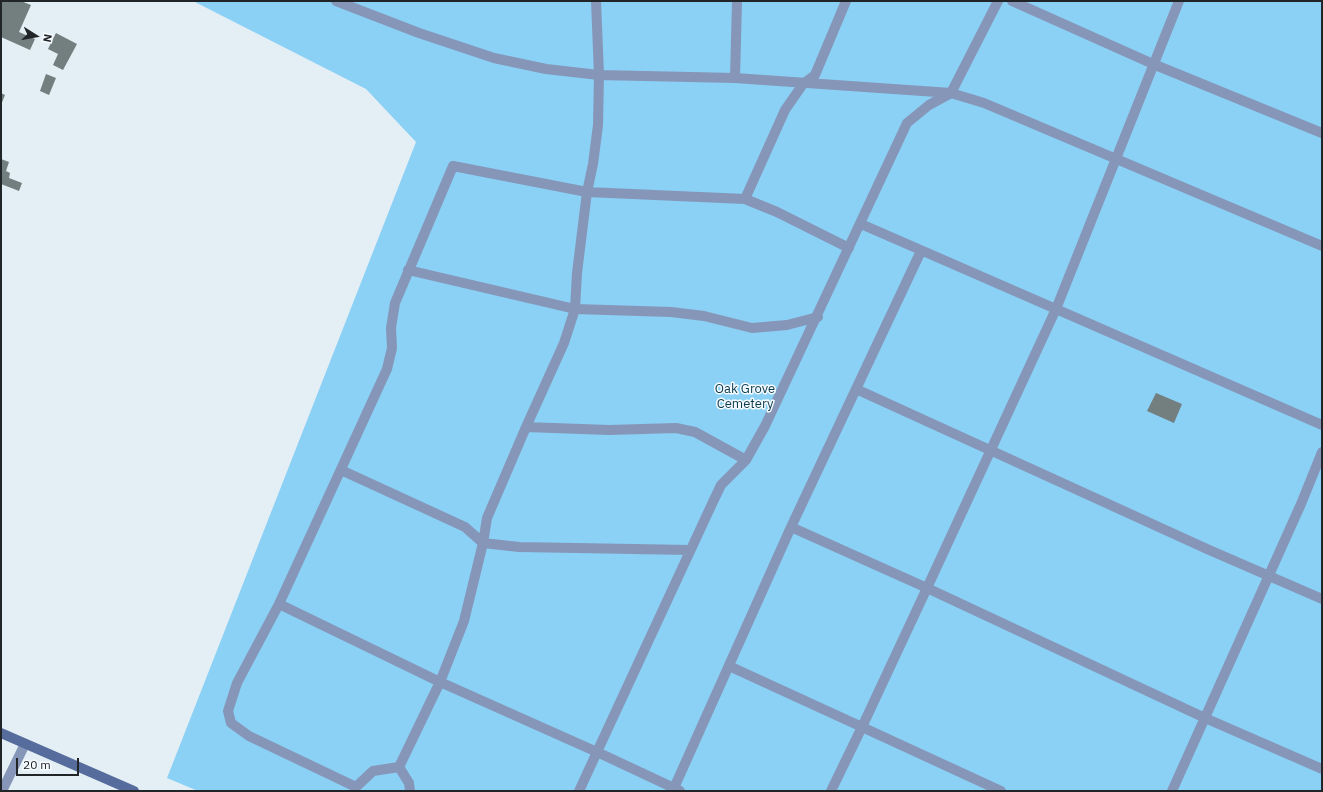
<!DOCTYPE html>
<style>
body{margin:0}
#map{position:relative;width:1323px;height:792px;overflow:hidden;background:#e4eff5;font-family:"IBM Plex Sans",sans-serif}
canvas{display:block}
.frame{position:absolute;inset:0;border:2px solid #222528;pointer-events:none}
.north{position:absolute;left:16px;top:16px;width:40px;height:40px;-webkit-text-stroke:3px #f5fbff;paint-order:stroke;rotate:101deg;font-size:11px;font-weight:700;line-height:16px;text-align:center;color:#222528}
.north::after{content:'';display:block;margin:auto;width:14px;height:18px;background:#222528;clip-path:polygon(50% 0,100% 100%,50% 72%,0 100%)}
.scale{position:absolute;left:16px;top:758px;width:63px;height:18px;box-sizing:border-box;border:2px solid #222528;border-top:0;padding-left:5px;font-size:12px;line-height:14px;white-space:nowrap;color:#222528;-webkit-text-stroke:3px #f5fbff;paint-order:stroke}
</style>
<div id="map">
<canvas width="1323" height="792"></canvas>
<div class="frame"></div>
<div class="north">N</div>
<div class="scale">20 m</div>
</div>
<script>
const ctx = document.querySelector('canvas').getContext('2d');
ctx.lineJoin = 'round';
function fill(path, color) { ctx.fillStyle = color; ctx.fill(path, 'evenodd'); }
const toPath = rows => new Path2D(rows.map(r => 'M' + r).join(''));
function trace(path, color, width, dash) { ctx.strokeStyle = color; ctx.lineWidth = width; ctx.lineCap = dash ? 'butt' : 'round'; ctx.setLineDash(dash || []); ctx.stroke(path); }
function label(font, color, halo, rows, align = 'center') {
  ctx.font = font + ' "IBM Plex Sans",sans-serif'; ctx.lineWidth = 3; ctx.setLineDash([]); ctx.textBaseline = 'middle'; ctx.strokeStyle = halo; ctx.fillStyle = color; for (const [text, x, y, turn = 0] of rows) {
    ctx.save(); ctx.translate(x, y); ctx.rotate((+turn || 0) * Math.PI / 180); ctx.textAlign = isNaN(turn) ? turn : align; if (halo) ctx.strokeText(text, 0, 0); ctx.fillText(text, 0, 0); ctx.restore();
  }
}
fill(toPath([
 [193,1,1322,1,1322,791,198,791,167,778,416,142,366,89]
]), '#8bd0f5');
fill(toPath([
 [1,1,21,1,31,5,19,32,35,39,30,50,1,37],
 [56,33,77,44,63,70,53,65,58,54,48,49],
 [46,74,56,78,49,95,40,91],
 [1,93,5,95,1,105],
 [1,159,9,162,6,171,10,173,9,178,22,183,19,191,1,184],
 [1156,393,1182,404,1174,423,1147,411]
]), '#737e7f');
trace(toPath([
 [336,1,419,33,494,58,546,69,599,75,598,125,593,164,587,192,745,199,777,212,849,248],
 [596,1,599,75,735,78,951,93,984,103,1322,246],
 [1012,1,1153,64,1322,133],
 [1179,1,1056,309,927,588,1205,718,1322,769],
 [735,78,737,1],
 [745,199,785,110,803,84,815,75,846,1],
 [861,224,1322,425],
 [408,270,575,309,671,312,704,316,752,328,787,325,818,317],
 [856,389,1207,549,1322,599],
 [526,427,609,430,676,428,695,432,746,460],
 [341,470,465,527,483,543,464,621,440,682,597,752,711,506,721,485,746,460,765,426,907,123,929,105,951,93,998,1],
 [279,604,387,369,392,348,391,328,395,303,453,166,587,192,577,273,575,309,564,343,526,427,487,518,483,543,519,547,690,550],
 [279,604,440,682,399,767,373,771,356,787,249,736,231,723,228,711,237,683,279,604],
 [729,666,862,727,927,588,791,527],
 [399,767,409,783,410,791],
 [579,791,597,752,674,788,672,791],
 [680,791,674,788,791,527,921,251],
 [831,791,862,727,1001,791],
 [1172,791,1301,504,1322,452]
]), '#8696b8', 10);
trace(toPath([
 [2,791,25,744]
]), '#8696b8', 10);
trace(toPath([
 [1,733,134,791]
]), '#566c9c', 10);
label('13px', '#0a384c', '#f5fbff', [
 ["Oak Grove",745,389],
 ["Cemetery",745,404]
]);
</script>
